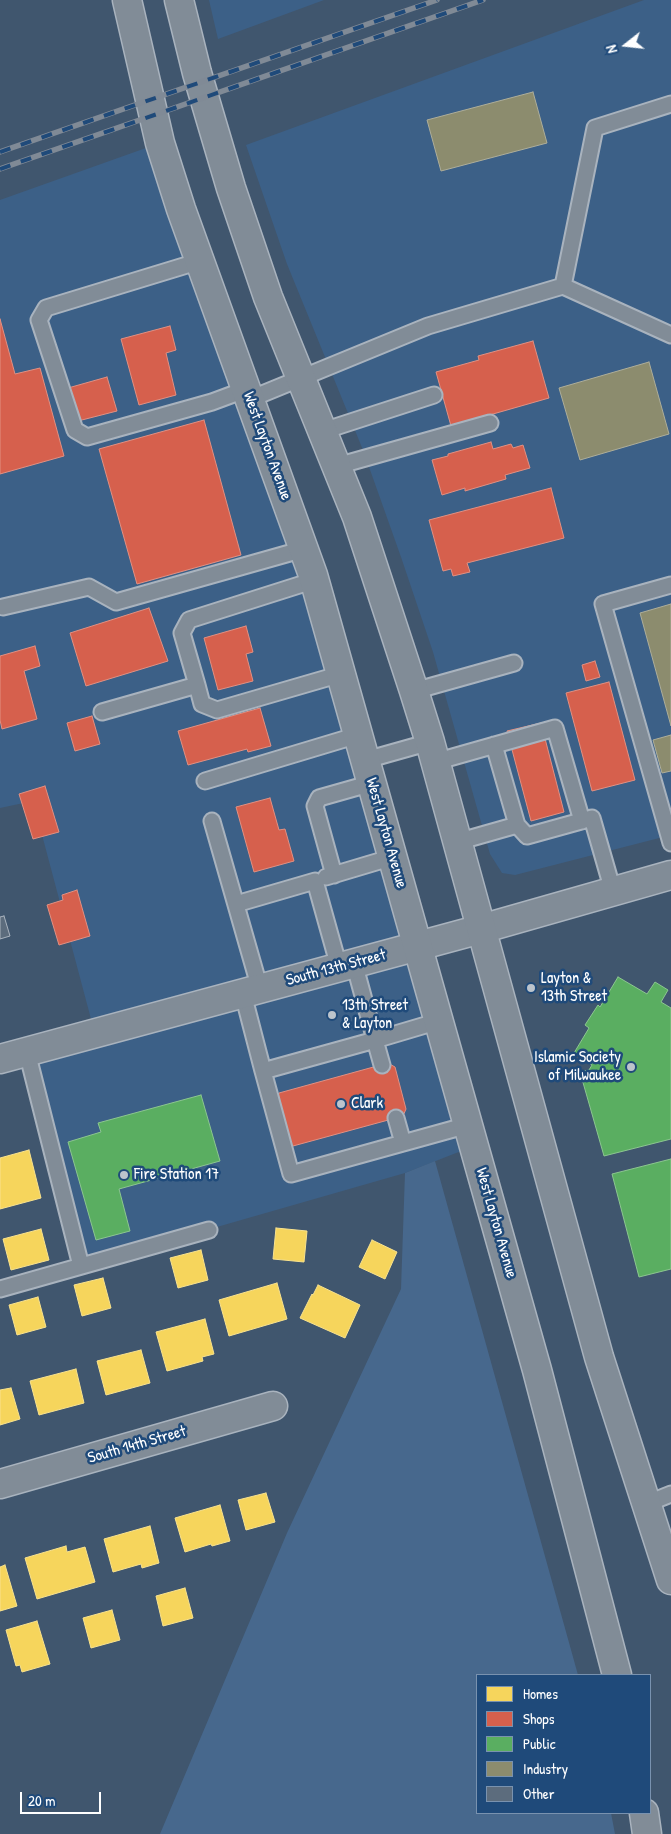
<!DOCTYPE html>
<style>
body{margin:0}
#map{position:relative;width:671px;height:1834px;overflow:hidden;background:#40566e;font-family:"Patrick Hand",sans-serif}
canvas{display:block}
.legend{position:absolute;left:476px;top:1674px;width:175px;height:140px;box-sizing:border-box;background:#1f4a7a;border:1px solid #7992af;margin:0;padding:6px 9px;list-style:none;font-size:15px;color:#fff}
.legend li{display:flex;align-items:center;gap:10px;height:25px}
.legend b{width:25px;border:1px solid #7992af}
.north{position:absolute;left:601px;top:20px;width:50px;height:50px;-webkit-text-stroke:4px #1f4a7a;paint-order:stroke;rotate:254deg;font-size:14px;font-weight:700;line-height:20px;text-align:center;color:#fff}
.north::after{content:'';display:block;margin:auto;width:18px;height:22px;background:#fff;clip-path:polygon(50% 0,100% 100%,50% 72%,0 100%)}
.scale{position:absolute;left:20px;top:1792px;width:81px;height:22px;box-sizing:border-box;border:2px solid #fff;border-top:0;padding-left:6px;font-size:15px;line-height:18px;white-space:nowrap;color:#fff;-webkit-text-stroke:4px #1f4a7a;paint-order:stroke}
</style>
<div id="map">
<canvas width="671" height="1834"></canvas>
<ul class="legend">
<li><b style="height:14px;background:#f6d55c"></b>Homes</li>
<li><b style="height:14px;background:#d6604d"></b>Shops</li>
<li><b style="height:14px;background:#5aae61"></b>Public</li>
<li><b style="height:14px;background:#8c8c6e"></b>Industry</li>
<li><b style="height:14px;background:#5c6c7d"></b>Other</li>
</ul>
<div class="north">N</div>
<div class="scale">20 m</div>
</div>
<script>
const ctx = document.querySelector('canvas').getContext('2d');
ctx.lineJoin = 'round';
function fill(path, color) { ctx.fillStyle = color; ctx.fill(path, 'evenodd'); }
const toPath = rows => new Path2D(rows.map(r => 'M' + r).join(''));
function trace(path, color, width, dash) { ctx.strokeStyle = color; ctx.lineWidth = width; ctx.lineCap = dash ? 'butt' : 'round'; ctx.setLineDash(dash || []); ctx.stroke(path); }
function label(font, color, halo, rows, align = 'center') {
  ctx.font = font + ' "Patrick Hand",sans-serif'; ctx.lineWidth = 5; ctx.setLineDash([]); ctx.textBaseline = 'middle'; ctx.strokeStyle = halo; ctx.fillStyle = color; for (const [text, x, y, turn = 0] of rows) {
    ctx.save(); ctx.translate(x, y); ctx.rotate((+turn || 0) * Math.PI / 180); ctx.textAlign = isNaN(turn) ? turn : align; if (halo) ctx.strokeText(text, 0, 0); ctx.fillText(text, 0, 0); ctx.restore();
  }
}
fill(toPath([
 [209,0,324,0,218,39],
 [644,0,671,0,671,835,515,875,502,873,490,854,433,652,401,557,363,450,287,264,246,145],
 [160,143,247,389,474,1146,405,1173,81,1266,20,1054,95,1034,33,801,0,808,0,200]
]), '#3c6087');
fill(toPath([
 [435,1161,578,1675,477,1675,477,1813,611,1813,615,1834,160,1834,287,1533,401,1289,405,1173]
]), '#47688d');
const homes = toPath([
 [29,1150,41,1198,0,1209,0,1158,29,1150],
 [276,1228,307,1231,304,1262,273,1259,276,1228],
 [41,1229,49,1260,11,1270,3,1239,41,1229],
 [372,1240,397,1252,385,1279,359,1267,372,1240],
 [201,1250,208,1280,178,1288,170,1258,201,1250],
 [103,1278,111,1308,82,1316,74,1285,103,1278],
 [277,1283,287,1319,229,1336,219,1300,277,1283],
 [318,1285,360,1305,345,1338,300,1318,312,1294,313,1295,318,1285],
 [38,1297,46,1327,17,1335,9,1305,38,1297],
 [205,1319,214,1354,202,1357,203,1361,167,1371,156,1332,205,1319],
 [141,1350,150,1383,106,1395,97,1361,141,1350],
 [76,1369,84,1403,39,1415,30,1381,76,1369],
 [11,1388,20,1419,0,1425,0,1390,11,1388],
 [266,1493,275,1522,246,1530,238,1500,266,1493],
 [220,1505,230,1541,212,1546,211,1544,185,1552,175,1518,220,1505],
 [150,1526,159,1563,142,1568,141,1564,113,1572,104,1539,150,1526],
 [66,1546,67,1552,85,1547,95,1582,37,1599,25,1558,66,1546],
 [5,1565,17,1606,0,1611,0,1567,5,1565],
 [185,1588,193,1618,163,1626,156,1596,185,1588],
 [112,1610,120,1640,91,1648,83,1618,112,1610],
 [37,1621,50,1664,22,1672,20,1665,16,1666,6,1630,37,1621]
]);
fill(homes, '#f6d55c');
trace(homes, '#f9e28d', 1);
const shops = toPath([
 [0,319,15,374,40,368,64,456,0,474,0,319],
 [170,326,176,350,166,353,176,395,139,405,121,339,170,326],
 [533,341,549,398,451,426,436,372,479,360,478,356,533,341],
 [107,377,117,411,78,421,68,388,107,377],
 [204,420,241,555,137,584,99,449,204,420],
 [491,442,493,449,511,444,513,448,523,445,530,468,505,475,506,479,465,491,465,488,442,495,432,460,448,456,448,454,491,442],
 [551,488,564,538,467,563,470,572,453,576,451,569,443,571,429,520,551,488],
 [149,608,168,661,86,686,70,633,149,608],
 [246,626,253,652,246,654,253,681,218,690,204,638,246,626],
 [35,646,40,666,24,671,37,719,2,729,0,720,0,656,35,646],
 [595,661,600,677,586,681,582,665,595,661],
 [609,682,635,780,592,791,566,693,609,682],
 [260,708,271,746,248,752,247,749,188,765,178,731,260,708],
 [92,716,100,744,75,751,67,723,92,716],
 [541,723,564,812,531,821,507,731,541,723],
 [45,786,59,832,33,839,19,794,45,786],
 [270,798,279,830,285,829,294,861,254,872,236,807,270,798],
 [77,890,90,936,59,945,47,905,63,900,62,895,77,890],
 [388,1063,395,1067,406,1109,403,1116,293,1146,287,1142,276,1099,279,1093,388,1063]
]);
fill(shops, '#d6604d');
trace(shops, '#e29082', 1);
const public = toPath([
 [618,977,647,994,655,982,668,990,661,1002,671,1008,671,1139,604,1156,580,1072,589,1070,592,1065,574,1053,589,1028,585,1025,598,1005,600,1007,618,977],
 [201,1095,220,1161,119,1189,130,1231,96,1240,68,1142,101,1132,98,1123,201,1095],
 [671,1159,671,1269,639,1277,612,1174,671,1159]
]);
fill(public, '#5aae61');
trace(public, '#8cc690', 1);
const industry = toPath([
 [533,92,547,143,441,171,427,120,533,92],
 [649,362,669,434,580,460,559,388,649,362],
 [671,604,671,726,640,613,671,604],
 [671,735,671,771,662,773,653,740,671,735]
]);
fill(industry, '#8c8c6e');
trace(industry, '#aeae9a', 1);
const building = toPath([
 [4,916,10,936,0,939,0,917,4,916]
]);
fill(building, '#5c6c7d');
trace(building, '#a9b3be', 1);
const service = toPath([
 [200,261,46,308,39,320,75,430,87,437,212,402,247,389],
 [563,286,595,128,671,104],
 [250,399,428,326,563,286,671,335],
 [323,431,434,395],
 [337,466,490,423],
 [315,580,189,620,182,633,197,685,202,704,217,710,341,674],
 [671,585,603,604,671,843],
 [3,607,89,587,116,602,304,549],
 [414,691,514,663],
 [102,712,197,685],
 [494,745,517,825,527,836,592,818,613,891],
 [366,760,430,742],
 [435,762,555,728,582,821],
 [205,781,358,735],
 [212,821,260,989],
 [457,842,517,825],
 [334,875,315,806,319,798,372,783],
 [326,877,393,857],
 [236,904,315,881,339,967],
 [243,994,263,1071,375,1040,354,963],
 [27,1052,81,1266],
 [382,1065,375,1040,439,1021],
 [263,1071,291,1174,468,1125],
 [396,1118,403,1143],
 [0,1289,209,1230],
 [646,1504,671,1494]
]);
const minor = toPath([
 [0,1484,273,1406]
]);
const tertiary = toPath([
 [0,1059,481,929,671,875]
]);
const secondary = toPath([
 [127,0,160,143,181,209,313,575,537,1370,617,1675],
 [179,0,197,73,231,188,268,297,357,517,414,691,430,742,599,1357,671,1580]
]);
const motorway = toPath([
 [644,1813,647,1834]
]);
trace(service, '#a9b3be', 19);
trace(minor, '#a9b3be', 31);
trace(tertiary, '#a9b3be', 31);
trace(secondary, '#a9b3be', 31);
trace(motorway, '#a9b3be', 31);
trace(service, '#818c97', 15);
trace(minor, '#818c97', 28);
trace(tertiary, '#818c97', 28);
trace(secondary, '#818c97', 28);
trace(motorway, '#818c97', 28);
const rail = toPath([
 [0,152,437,0],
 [0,169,483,0]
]);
trace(rail, '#808a96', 5.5);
trace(rail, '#1f4a7a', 4, [11]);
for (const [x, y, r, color] of [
 [531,988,5,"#bcc4cc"],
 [332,1015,5,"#bcc4cc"],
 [631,1067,5,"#bcc4cc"],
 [341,1104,5,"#bcc4cc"],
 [124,1175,5,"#bcc4cc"]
]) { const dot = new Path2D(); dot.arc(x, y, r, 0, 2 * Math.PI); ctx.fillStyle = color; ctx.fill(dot); trace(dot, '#1f4a7a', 2); }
label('16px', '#fff', '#1f4a7a', [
 ["West Layton Avenue",267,446,70],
 ["West Layton Avenue",386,833,74],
 ["South 13th Street",336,968,-15],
 ["West Layton Avenue",496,1223,74],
 ["South 14th Street",137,1445,-16]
]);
label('16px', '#fff', '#1f4a7a', [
 ["Layton &",541,979],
 ["13th Street",541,997],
 ["13th Street",342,1006],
 ["& Layton",342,1024],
 ["Islamic Society",621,1058,"right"],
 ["of Milwaukee",621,1076,"right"],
 ["Clark",351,1104],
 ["Fire Station 17",134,1175]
], 'left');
</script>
